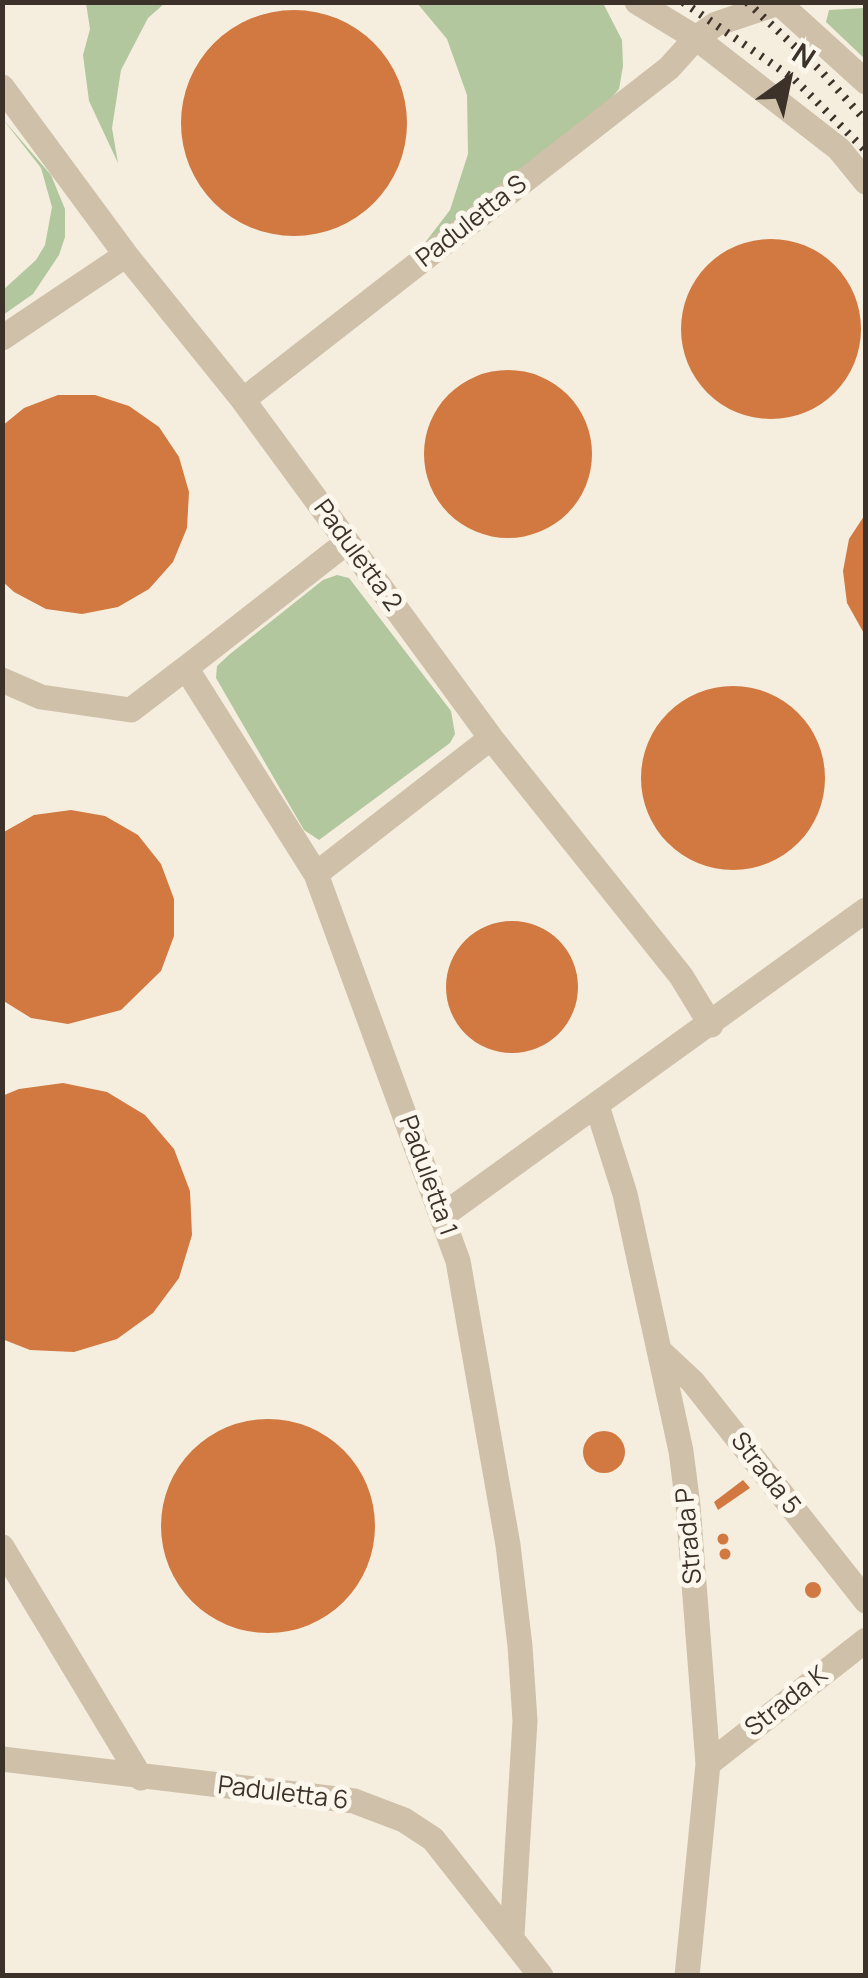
<!DOCTYPE html>
<style>
body{margin:0}
#map{position:relative;width:868px;height:1978px;overflow:hidden;background:#f5eedf;font-family:Manrope,sans-serif}
canvas{display:block}
.frame{position:absolute;inset:0;border:5px solid #3c322a;pointer-events:none}
.north{position:absolute;left:738px;top:30px;width:100px;height:100px;-webkit-text-stroke:8px #fcf7ed;paint-order:stroke;rotate:33deg;font-size:28px;font-weight:700;line-height:40px;text-align:center;color:#3c322a}
.north::after{content:'';display:block;margin:auto;width:35px;height:45px;background:#3c322a;clip-path:polygon(50% 0,100% 100%,50% 72%,0 100%)}
</style>
<div id="map">
<canvas width="868" height="1978"></canvas>
<div class="frame"></div>
<div class="north">N</div>
</div>
<script>
const ctx = document.querySelector('canvas').getContext('2d');
ctx.lineJoin = 'round';
function fill(path, color) { ctx.fillStyle = color; ctx.fill(path, 'evenodd'); }
const toPath = rows => new Path2D(rows.map(r => 'M' + r).join(''));
function trace(path, color, width, dash) { ctx.strokeStyle = color; ctx.lineWidth = width; ctx.lineCap = dash ? 'butt' : 'round'; ctx.setLineDash(dash || []); ctx.stroke(path); }
function label(font, color, halo, rows, align = 'center') {
  ctx.font = font + ' Manrope,sans-serif'; ctx.lineWidth = 10; ctx.setLineDash([]); ctx.textBaseline = 'middle'; ctx.strokeStyle = halo; ctx.fillStyle = color; for (const [text, x, y, turn = 0] of rows) {
    ctx.save(); ctx.translate(x, y); ctx.rotate((+turn || 0) * Math.PI / 180); ctx.textAlign = isNaN(turn) ? turn : align; if (halo) ctx.strokeText(text, 0, 0); ctx.fillText(text, 0, 0); ctx.restore();
  }
}
fill(toPath([
 [86,3,165,3,148,18,121,70,112,128,118,163,89,101,83,55,90,29],
 [417,3,603,3,622,40,623,66,619,89,599,113,414,257,450,210,468,154,467,95,447,39],
 [865,8,866,8,865,59,826,22,829,10],
 [2,118,51,175,65,209,65,237,59,255,33,294,3,315,3,290,36,260,45,245,52,207,41,168],
 [337,575,349,578,451,711,455,734,450,743,319,840,304,830,216,678,217,666,230,654,323,580]
]), '#b2c79d');
fill(toPath([
 '181 123a113 113 0 1 1 226 0a113 113 0 1 1-226 0Z',
 '681 329a90 90 0 1 1 180 0a90 90 0 1 1-180 0Z',
 '424 454a84 84 0 1 1 168 0a84 84 0 1 1-168 0Z',
 [58,395,95,395,129,406,159,427,179,457,189,492,187,528,173,562,149,589,118,607,82,614,46,609,14,592,2,581,2,426,24,408],
 [866,513,866,637,847,603,843,571,849,539],
 '641 778a92 92 0 1 1 184 0a92 92 0 1 1-184 0Z',
 [71,810,105,816,138,835,161,864,174,899,174,936,161,971,121,1010,68,1024,31,1018,2,1000,2,833,34,815],
 '446 987a66 66 0 1 1 132 0a66 66 0 1 1-132 0Z',
 [63,1083,107,1092,145,1115,174,1149,190,1191,192,1235,179,1278,153,1313,117,1339,74,1352,30,1350,2,1339,2,1096,19,1089],
 '161 1526a107 107 0 1 1 214 0a107 107 0 1 1-214 0Z',
 '583 1452a21 21 0 1 1 42 0a21 21 0 1 1-42 0Z',
 [743,1480,750,1488,718,1510,714,1502],
 '717.5 1539a5.5 5.5 0 1 1 11 0a5.5 5.5 0 1 1-11 0Z',
 '719.5 1554a5.5 5.5 0 1 1 11 0a5.5 5.5 0 1 1-11 0Z',
 '805 1590a8 8 0 1 1 16 0a8 8 0 1 1-16 0Z'
]), '#d17941');
trace(toPath([
 [637,2,696,38,839,149,866,182],
 [779,3,866,82],
 [2,87,126,255,243,400,491,738,681,976,711,1025],
 [2,338,126,255],
 [243,400,669,68,696,38,716,24,782,2],
 [186,668,346,543],
 [2,680,41,697,131,710,186,668,316,874,458,1261,508,1545,520,1646,525,1721,512,1935],
 [316,874,491,738],
 [597,1106,625,1194,681,1451,688,1506,708,1764,687,1976],
 [442,1216,866,910],
 [661,1352,693,1382,866,1601],
 [2,1547,141,1778],
 [2,1759,354,1801,404,1820,433,1839,541,1976],
 [708,1764,866,1640]
]), '#cfc0a9', 25);
trace(toPath([
 [683,2,794,79,866,151],
 [747,2,819,69,866,121]
]), '#3c322a', 8, [2.5, 8]);
label('25px', '#3c322a', '#fcf7ed', [
 ["Paduletta S",472,222,-38],
 ["Paduletta 2",357,556,54],
 ["Paduletta 1",427,1176,70],
 ["Strada 5",765,1474,52],
 ["Strada P",690,1536,-95],
 ["Strada K",787,1702,-38],
 ["Paduletta 6",283,1794,7]
]);
</script>
